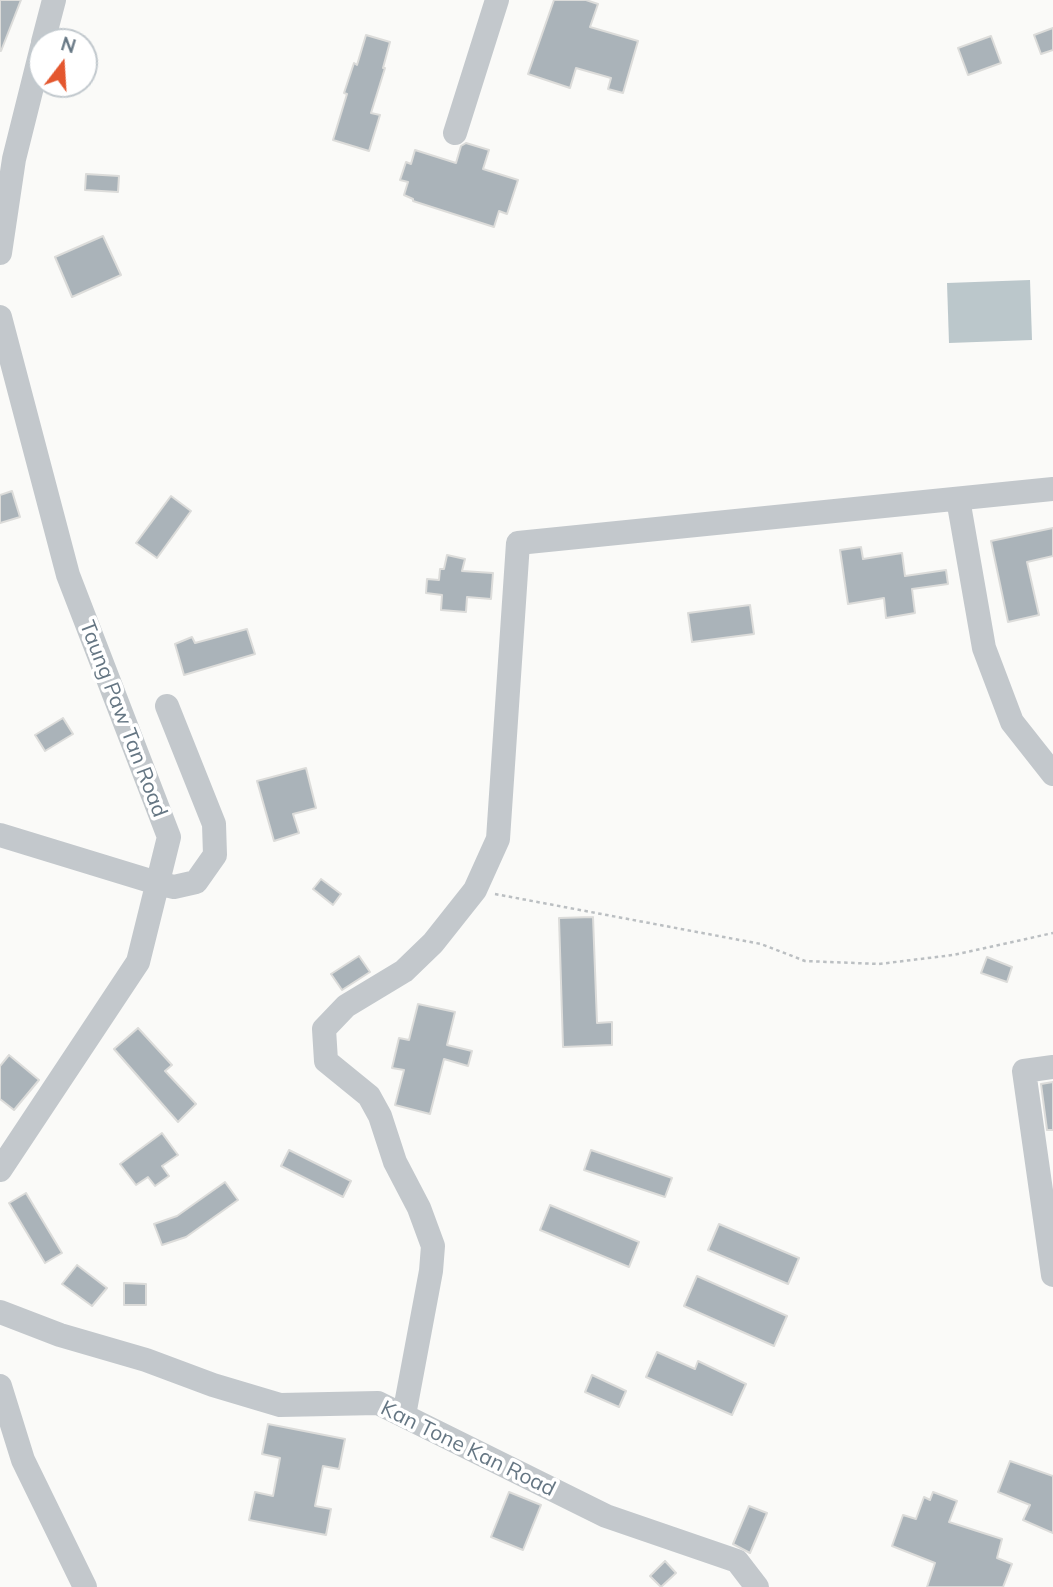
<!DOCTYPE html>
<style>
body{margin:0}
#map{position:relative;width:1053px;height:1587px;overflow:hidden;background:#fafaf8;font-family:Mulish,sans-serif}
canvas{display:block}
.north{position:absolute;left:28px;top:28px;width:70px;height:70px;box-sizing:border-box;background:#fff;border:2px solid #c1c8cd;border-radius:50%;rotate:17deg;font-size:19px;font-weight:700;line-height:28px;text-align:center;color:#657683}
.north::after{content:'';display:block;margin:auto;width:24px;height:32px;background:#e4572e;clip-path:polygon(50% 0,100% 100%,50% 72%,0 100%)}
</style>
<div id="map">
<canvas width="1053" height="1587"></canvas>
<div class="north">N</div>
</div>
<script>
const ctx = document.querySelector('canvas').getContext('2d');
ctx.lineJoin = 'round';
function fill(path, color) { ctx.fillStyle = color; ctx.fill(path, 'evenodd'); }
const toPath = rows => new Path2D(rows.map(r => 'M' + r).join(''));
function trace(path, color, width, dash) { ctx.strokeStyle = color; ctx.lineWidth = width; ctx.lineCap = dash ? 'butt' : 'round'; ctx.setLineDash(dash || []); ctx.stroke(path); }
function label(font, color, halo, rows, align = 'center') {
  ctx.font = font + ' Mulish,sans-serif'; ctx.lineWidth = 7; ctx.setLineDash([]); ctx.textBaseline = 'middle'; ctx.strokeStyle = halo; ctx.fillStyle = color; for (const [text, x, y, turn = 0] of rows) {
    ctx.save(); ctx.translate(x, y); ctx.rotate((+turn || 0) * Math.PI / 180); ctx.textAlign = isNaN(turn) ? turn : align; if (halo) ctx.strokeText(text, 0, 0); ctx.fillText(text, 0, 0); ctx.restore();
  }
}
fill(toPath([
 [1030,280,1032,340,949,343,947,283]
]), '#bbc7cb');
const building = toPath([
 [0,0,21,0,1,51,0,51,0,0],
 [554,0,586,0,598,4,590,27,638,41,623,93,608,89,611,78,576,68,570,88,528,74,554,0],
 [1053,28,1053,50,1041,54,1034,35,1053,28],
 [366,35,390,42,383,68,385,68,371,113,380,115,369,151,333,140,347,94,344,93,354,63,357,65,366,35],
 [991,36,1001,63,968,75,958,48,991,36],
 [466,143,489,150,483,169,518,180,507,214,499,211,494,227,413,201,413,199,404,195,408,182,400,180,406,162,411,164,415,150,456,163,461,146,466,143],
 [86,174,119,176,118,192,85,190,86,174],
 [103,236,121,275,72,297,55,257,103,236],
 [12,491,20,517,0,523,0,495,12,491],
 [171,496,191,511,157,558,136,543,171,496],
 [1053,528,1053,556,1027,562,1039,615,1008,622,991,541,1053,528],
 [861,547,863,559,902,553,905,576,946,570,948,584,912,589,915,613,886,618,884,598,848,604,840,550,861,547],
 [447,555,465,559,462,571,493,573,491,599,467,597,466,612,441,610,442,595,426,593,427,579,439,580,440,569,444,569,447,555],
 [750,605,754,634,692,642,688,613,750,605],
 [247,629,255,654,184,675,175,644,192,637,195,643,247,629],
 [63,718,73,734,45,751,35,735,63,718],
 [306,768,316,808,293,814,299,833,274,841,257,781,306,768],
 [321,879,341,894,333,905,313,889,321,879],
 [593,917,597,1023,612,1022,612,1045,563,1047,559,918,593,917],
 [359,956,370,972,342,990,331,974,359,956],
 [987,957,1012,967,1007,982,981,973,987,957],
 [418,1004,455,1012,447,1045,472,1051,468,1066,444,1059,430,1114,395,1105,404,1070,392,1068,399,1038,409,1040,418,1004],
 [138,1028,172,1065,165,1071,196,1104,178,1122,114,1049,138,1028],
 [9,1055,39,1080,14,1110,0,1099,0,1066,9,1055],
 [1053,1082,1053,1130,1047,1130,1041,1084,1053,1082],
 [162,1133,178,1155,162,1166,169,1176,155,1186,148,1177,136,1185,120,1164,162,1133],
 [289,1150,351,1181,343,1197,281,1166,289,1150],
 [591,1150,672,1178,665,1197,584,1170,591,1150],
 [225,1182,238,1200,186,1237,162,1245,154,1224,177,1216,225,1182],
 [26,1193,62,1253,45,1263,9,1203,26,1193],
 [550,1205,639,1242,629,1267,540,1230,550,1205],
 [719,1224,799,1258,788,1284,708,1250,719,1224],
 [77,1265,107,1288,92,1306,62,1284,77,1265],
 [697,1276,787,1316,774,1346,684,1306,697,1276],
 [124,1283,146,1284,146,1305,124,1305,124,1283],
 [657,1352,695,1369,698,1361,746,1384,732,1415,646,1377,657,1352],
 [592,1375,626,1391,619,1407,585,1392,592,1375],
 [268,1424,345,1439,339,1469,323,1466,315,1506,331,1509,326,1535,249,1520,255,1492,273,1496,280,1458,262,1454,268,1424],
 [1010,1461,1053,1476,1053,1533,1023,1520,1030,1505,998,1492,1010,1461],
 [509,1492,541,1505,523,1550,491,1537,509,1492],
 [933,1492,957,1501,949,1522,1002,1539,997,1558,1012,1564,1003,1587,927,1587,935,1563,892,1546,903,1515,916,1519,924,1497,930,1500,933,1492],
 [749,1506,767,1513,750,1553,733,1544,749,1506],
 [665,1561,676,1573,661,1587,650,1576,665,1561]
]);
fill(building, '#aab3b9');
trace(building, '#dcdcda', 2);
trace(toPath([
 [495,894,761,944,805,961,879,964,953,955,1053,933]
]), '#bbbfc2', 2.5, [3.5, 3.5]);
trace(toPath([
 [43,42,54,0],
 [455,133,497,0],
 [0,253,14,159,42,47],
 [0,317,68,575,169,837,138,962,0,1170],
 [958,499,984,648,1012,722,1053,774],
 [0,835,157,883,174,887,196,882,215,855,214,824,167,706],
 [1053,1067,1024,1071,1053,1275],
 [0,1312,60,1335,146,1360,213,1385,280,1405,378,1403,606,1516,737,1561,757,1587],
 [0,1386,23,1460,85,1587],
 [404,1415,431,1271,433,1246,419,1208,395,1162,380,1116,369,1096,326,1061,324,1029,346,1006,404,971,433,943,475,890,498,839,518,543,1053,489]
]), '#c3c8cc', 24);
label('21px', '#657683', '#fff', [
 ["Taung Paw Tan Road",123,719,69],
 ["Kan Tone Kan Road",468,1449,26]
]);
</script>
